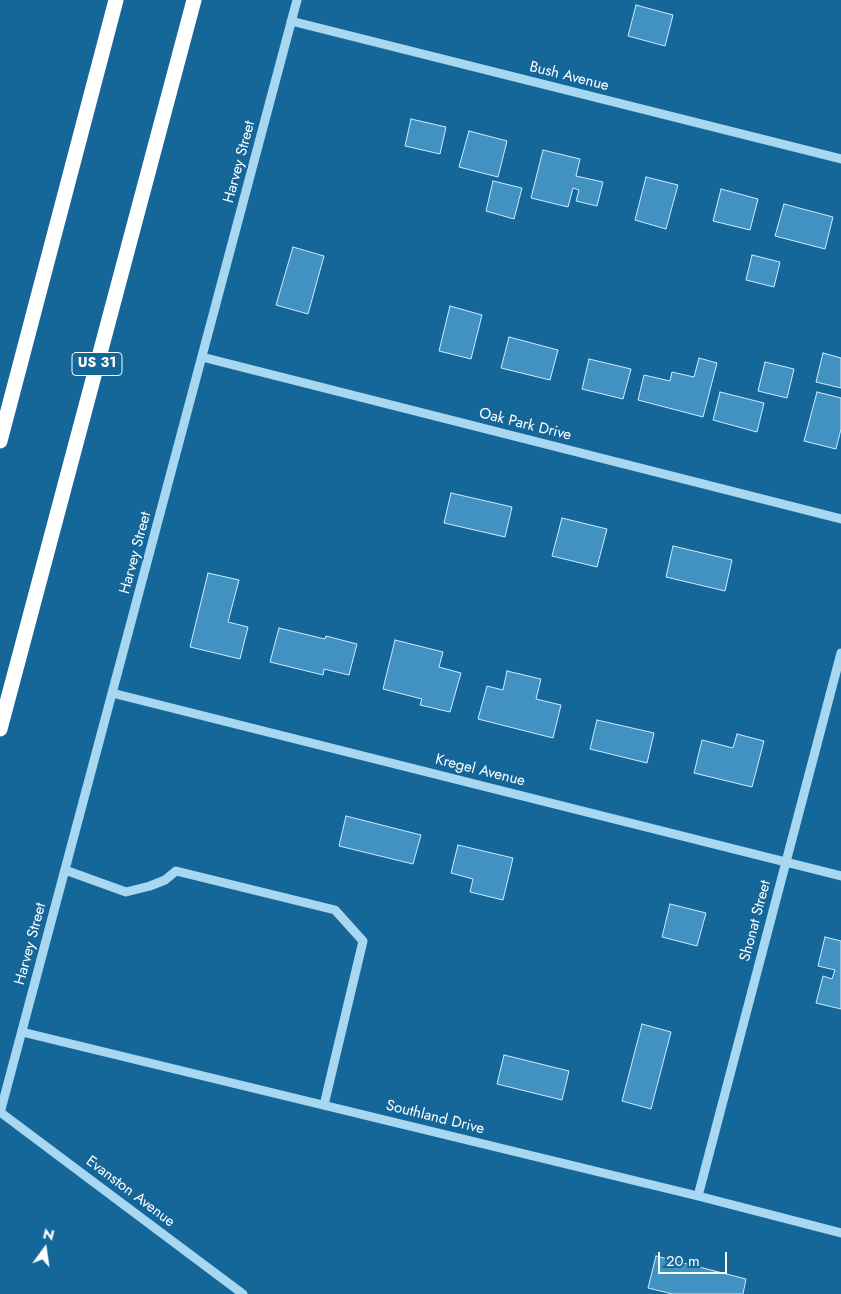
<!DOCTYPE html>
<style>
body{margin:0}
#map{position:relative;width:841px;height:1294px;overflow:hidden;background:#156699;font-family:Jost,sans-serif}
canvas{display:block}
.north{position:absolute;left:20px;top:1224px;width:50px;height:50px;-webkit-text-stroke:4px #156699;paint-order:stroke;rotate:14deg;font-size:14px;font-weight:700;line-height:20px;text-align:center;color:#fff}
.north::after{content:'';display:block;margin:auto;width:18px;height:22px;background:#fff;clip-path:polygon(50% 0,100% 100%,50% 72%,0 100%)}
.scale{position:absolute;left:658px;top:1252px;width:69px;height:22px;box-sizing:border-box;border:2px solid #fff;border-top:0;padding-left:6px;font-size:15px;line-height:18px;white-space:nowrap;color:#fff;-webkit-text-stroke:4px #156699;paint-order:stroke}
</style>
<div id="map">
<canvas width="841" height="1294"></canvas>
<div class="north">N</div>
<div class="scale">20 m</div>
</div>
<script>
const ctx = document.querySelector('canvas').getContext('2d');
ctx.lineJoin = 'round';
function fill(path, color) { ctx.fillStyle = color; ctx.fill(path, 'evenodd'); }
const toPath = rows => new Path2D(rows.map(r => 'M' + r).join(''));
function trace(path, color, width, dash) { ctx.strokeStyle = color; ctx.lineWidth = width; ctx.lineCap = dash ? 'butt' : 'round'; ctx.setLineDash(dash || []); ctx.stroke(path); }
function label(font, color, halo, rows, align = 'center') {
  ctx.font = font + ' Jost,sans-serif'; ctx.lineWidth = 4; ctx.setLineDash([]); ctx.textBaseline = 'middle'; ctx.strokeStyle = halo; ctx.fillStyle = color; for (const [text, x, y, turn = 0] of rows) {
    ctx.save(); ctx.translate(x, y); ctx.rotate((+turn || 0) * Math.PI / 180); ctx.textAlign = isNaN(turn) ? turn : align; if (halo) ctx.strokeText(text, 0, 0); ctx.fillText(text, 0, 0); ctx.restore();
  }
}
const building = toPath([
 [636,5,673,15,665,46,628,36,636,5],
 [411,119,446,127,440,154,405,146,411,119],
 [469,131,507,141,498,177,459,167,469,131],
 [543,150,580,159,576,176,603,182,597,206,576,201,579,190,573,188,568,207,531,198,543,150],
 [646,177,678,185,666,229,635,220,646,177],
 [493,181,522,188,514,219,486,211,493,181],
 [721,189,758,199,750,230,713,221,721,189],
 [784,204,833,217,825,249,775,236,784,204],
 [293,247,324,256,308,314,276,305,293,247],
 [752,255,780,262,774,287,746,280,752,255],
 [450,306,482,315,471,359,439,351,450,306],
 [509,337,558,350,550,380,501,368,509,337],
 [823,353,841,358,841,388,816,382,823,353],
 [699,358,717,363,703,417,638,400,644,375,670,381,672,372,694,377,699,358],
 [589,359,631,369,623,399,582,389,589,359],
 [765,362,794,369,787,398,758,391,765,362],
 [720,392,764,403,757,432,713,420,720,392],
 [817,392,841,398,841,429,836,449,804,441,817,392],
 [451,493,512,507,505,537,444,523,451,493],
 [562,518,607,529,597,567,552,556,562,518],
 [673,546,732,560,725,591,666,577,673,546],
 [208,573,239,580,228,622,248,627,240,659,190,647,208,573],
 [279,628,325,639,326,636,357,644,349,675,324,669,323,675,270,662,279,628],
 [395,640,443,652,439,667,461,673,450,712,420,705,422,699,383,689,395,640],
 [507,671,541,679,536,699,561,705,553,738,478,719,487,686,503,690,507,671],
 [597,720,654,733,647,763,590,749,597,720],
 [737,734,764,741,752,787,694,773,702,740,733,748,737,734],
 [346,816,421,835,413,864,339,846,346,816],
 [458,845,513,858,503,900,470,892,473,879,451,873,458,845],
 [670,904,706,913,697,946,662,937,670,904],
 [825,937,841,941,841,1009,816,1003,823,976,832,979,835,970,818,966,825,937],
 [642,1024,671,1032,651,1109,622,1101,642,1024],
 [504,1055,569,1071,562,1100,497,1084,504,1055],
 [656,1256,746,1279,743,1294,673,1294,648,1288,656,1256]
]);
fill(building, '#4292c1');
trace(building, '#d0ecfd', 1);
trace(toPath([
 [291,21,841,159],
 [202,357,841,519],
 [112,693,841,876],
 [65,870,126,892,150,886,165,880,176,871,335,910,363,941,324,1105],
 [22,1032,698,1196,841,1233],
 [0,1112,243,1294],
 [0,1113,297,0],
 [698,1196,841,653]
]), '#a8d7f2', 9);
trace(toPath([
 [0,441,116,0],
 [0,729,194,0]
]), '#fff', 15);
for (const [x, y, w] of [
 [97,364,50]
]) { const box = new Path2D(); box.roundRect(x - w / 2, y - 11.5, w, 23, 4); ctx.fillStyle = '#156699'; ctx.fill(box); trace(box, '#fff', 1); }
label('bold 14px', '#fff', null, [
 ["US 31",97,364]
]);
label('15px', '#fff', '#156699', [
 ["Bush Avenue",569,77,14],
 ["Harvey Street",240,162,-75],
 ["Oak Park Drive",525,425,14],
 ["Harvey Street",136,553,-75],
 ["Kregel Avenue",480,771,14],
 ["Shonat Street",756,921,-75],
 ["Harvey Street",31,944,-75],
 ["Southland Drive",435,1118,14],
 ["Evanston Avenue",130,1192,37]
]);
</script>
